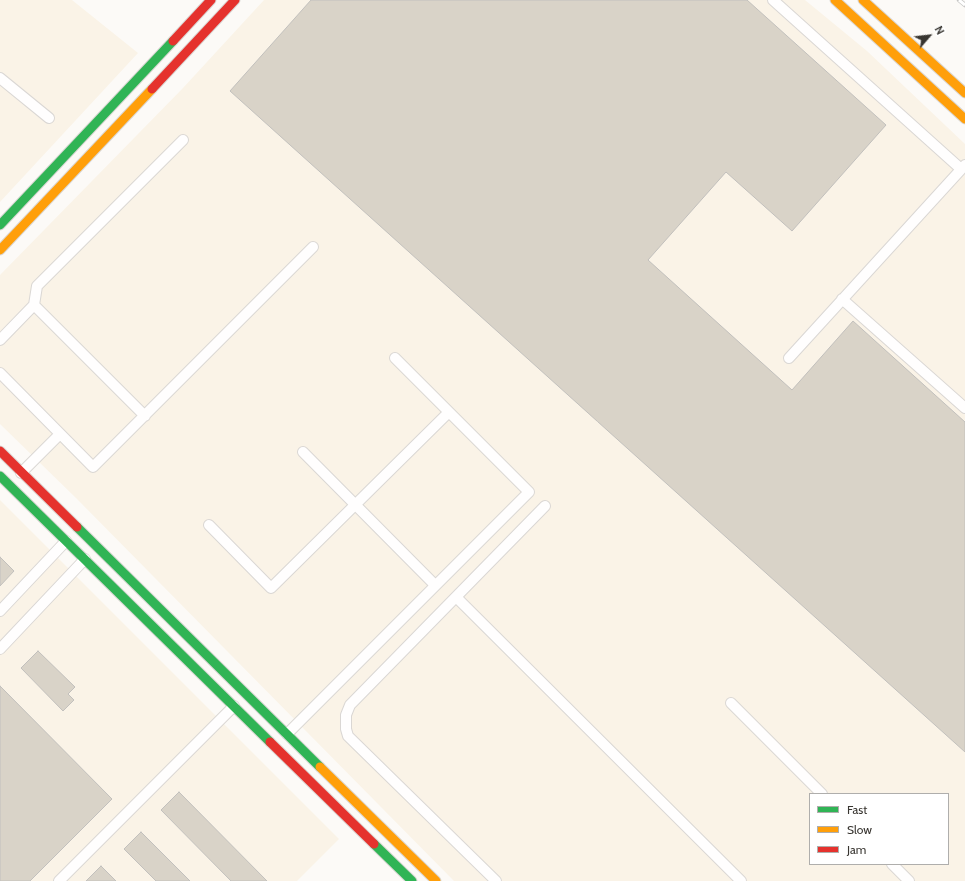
<!DOCTYPE html>
<style>
body{margin:0}
#map{position:relative;width:965px;height:881px;overflow:hidden;background:#fcfaf7;font-family:Cabin,sans-serif}
canvas{display:block}
.legend{position:absolute;left:809px;top:793px;width:140px;height:72px;box-sizing:border-box;background:#fff;border:1px solid #afaeac;margin:0;padding:5px 7px;list-style:none;font-size:12px;color:#383530}
.legend li{display:flex;align-items:center;gap:8px;height:20px}
.legend b{width:20px;border:1px solid #afaeac}
.north{position:absolute;left:909px;top:16px;width:40px;height:40px;-webkit-text-stroke:3px #fff;paint-order:stroke;rotate:62deg;font-size:11px;font-weight:700;line-height:16px;text-align:center;color:#383530}
.north::after{content:'';display:block;margin:auto;width:14px;height:18px;background:#383530;clip-path:polygon(50% 0,100% 100%,50% 72%,0 100%)}
</style>
<div id="map">
<canvas width="965" height="881"></canvas>
<ul class="legend">
<li><b style="height:5px;background:#30b455"></b>Fast</li>
<li><b style="height:5px;background:#ff9f0a"></b>Slow</li>
<li><b style="height:5px;background:#e5322d"></b>Jam</li>
</ul>
<div class="north">N</div>
</div>
<script>
const ctx = document.querySelector('canvas').getContext('2d');
ctx.lineJoin = 'round';
function fill(path, color) { ctx.fillStyle = color; ctx.fill(path, 'evenodd'); }
const toPath = rows => new Path2D(rows.map(r => 'M' + r).join(''));
function trace(path, color, width, dash) { ctx.strokeStyle = color; ctx.lineWidth = width; ctx.lineCap = dash ? 'butt' : 'round'; ctx.setLineDash(dash || []); ctx.stroke(path); }
fill(toPath([
 [0,0,72,0,138,53,0,202],
 [264,0,805,0,867,51,965,144,965,881,454,881,76,498,0,424,0,275,183,88],
 [810,794,948,794,948,864,810,864],
 [0,500,339,839,297,881,0,881]
]), '#faf3e7');
const building = toPath([
 [311,0,747,0,886,125,792,231,726,172,648,260,792,390,853,321,965,422,965,752,230,91,311,0],
 [0,557,14,571,0,586,0,557],
 [38,651,75,687,68,694,74,700,63,711,21,668,38,651],
 [0,686,112,799,30,881,0,881,0,686],
 [179,792,267,881,231,881,161,810,179,792],
 [141,832,190,881,156,881,124,849,141,832],
 [101,866,116,881,86,881,101,866]
]);
fill(building, '#d9d3c8');
trace(building, '#c2c0bd', 1);
const lane = toPath([
 [773,0,961,169],
 [0,78,49,118],
 [842,299,965,408],
 [34,305,145,416],
 [0,340,34,305,37,286,183,140],
 [789,358,965,165],
 [0,373,93,467,313,247],
 [303,452,435,585],
 [21,473,60,434],
 [209,525,271,588,449,412],
 [456,597,741,881],
 [0,611,66,541],
 [0,649,85,559],
 [731,703,822,794],
 [287,734,529,492,395,358],
 [892,864,909,881],
 [59,881,234,706],
 [496,881,348,736,346,729,346,715,350,705,545,506]
]);
const fast = toPath([
 [0,225,173,41],
 [0,476,270,742],
 [77,527,320,767],
 [374,844,412,881]
]);
const slow = toPath([
 [835,0,965,119],
 [863,0,965,93],
 [0,250,152,89],
 [320,767,436,881]
]);
const jam = toPath([
 [173,41,211,0],
 [152,89,235,0],
 [0,451,77,527],
 [270,742,374,844]
]);
trace(lane, '#dad7d4', 12);
trace(fast, '#dad7d4', 11);
trace(slow, '#dad7d4', 11);
trace(jam, '#dad7d4', 11);
trace(lane, '#fffefe', 10);
trace(fast, '#30b455', 9);
trace(slow, '#ff9f0a', 9);
trace(jam, '#e5322d', 9);
const rail = toPath([
 [959,0,965,5]
]);
trace(rail, '#c6c5c4', 4.5);
trace(rail, '#fff', 3, [9]);
</script>
